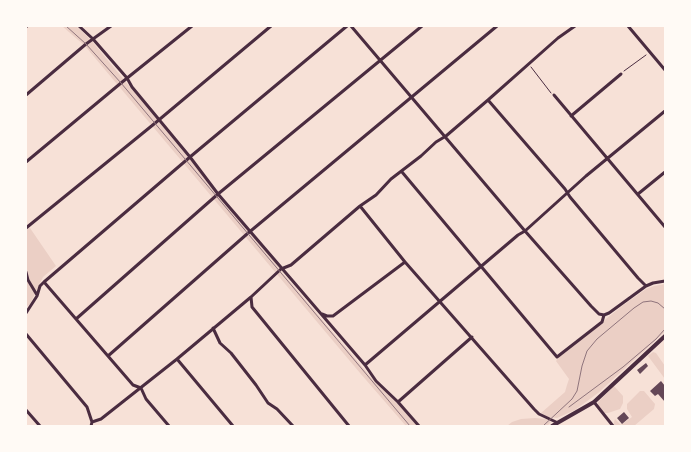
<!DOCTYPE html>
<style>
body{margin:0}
#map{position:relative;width:691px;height:452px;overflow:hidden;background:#f7e1d7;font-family:"Alegreya Sans",sans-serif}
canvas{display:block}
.frame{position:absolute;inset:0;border:27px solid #fffaf5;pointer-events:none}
</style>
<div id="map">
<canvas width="691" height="452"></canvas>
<div class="frame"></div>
</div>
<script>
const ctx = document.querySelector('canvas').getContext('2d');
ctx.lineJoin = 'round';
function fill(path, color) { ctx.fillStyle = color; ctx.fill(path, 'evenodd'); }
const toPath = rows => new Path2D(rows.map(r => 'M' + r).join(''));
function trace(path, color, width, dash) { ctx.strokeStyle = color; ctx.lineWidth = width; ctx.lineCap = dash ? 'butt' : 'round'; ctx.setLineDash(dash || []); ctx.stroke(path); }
fill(toPath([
 [62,26,76,26,91,40,275,262,282,272,375,382,397,403,417,426,406,426,360,373,85,46],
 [26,225,30,228,56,266,43,277,30,304,26,307],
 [665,284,665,332,598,393,575,410,557,418,548,417,541,413,565,392,567,385,569,379,556,361,559,357,622,306,646,289,654,286],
 [653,352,656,353,665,366,665,379,648,356],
 [614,386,623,396,623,403,620,409,608,413,604,413,598,406,598,402],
 [640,391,644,391,655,404,654,409,634,426,614,426,614,422,615,419,621,425,632,417,627,409,627,404],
 [535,418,546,419,551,422,547,426,507,426,512,422,521,419]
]), '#ebcfc5');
fill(toPath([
 [646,363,648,366,640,374,637,370],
 [661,381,665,386,665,402,658,394,655,396,650,391],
 [624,412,629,418,622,424,617,418]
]), '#644757');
trace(toPath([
 [531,67,551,93],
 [624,71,646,55]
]), '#4a2c40', 1);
trace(toPath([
 [79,26,93,39,127,78,132,87,190,157,218,194,365,365,376,381,398,402,419,426],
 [351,26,525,231,591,306,599,314,604,315,609,313,646,286,653,283,665,281],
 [628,26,665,70],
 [26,27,27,26],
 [26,95,86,44,111,26],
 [554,95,665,227],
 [488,100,565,189,570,197,638,278,646,286],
 [571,116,621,74],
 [26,162,121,83,192,26],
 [402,172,557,357,602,322,604,315],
 [638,194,665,172],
 [360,206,405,262,534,409,539,414,556,422],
 [26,228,154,124,271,26],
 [26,272,28,280,37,295],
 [44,282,133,385,141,388,146,399,169,426],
 [251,297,252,307,349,426],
 [26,313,37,296,40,286,44,282,190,157,347,26],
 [322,314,327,316,333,316,405,262],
 [76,319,218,194,422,26],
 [213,328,220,343,231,353,256,385,268,403,277,409,293,426],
 [26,334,87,407,92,422],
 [108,356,247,234,497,26],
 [177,359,233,426],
 [365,365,518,235,525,231,586,176,665,111],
 [398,402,472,337],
 [594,402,613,426],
 [26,410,40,426],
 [91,426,92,422,101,419,177,359,251,297,281,269,291,265,360,206,376,195,391,179,421,156,436,142,446,136,488,100,558,38,575,26]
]), '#4a2c40', 3);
trace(toPath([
 [552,426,594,402,665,336]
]), '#4a2c40', 4);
trace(toPath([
 [66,26,86,44,121,83,410,426],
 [569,407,623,367,656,339,665,329],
 [543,426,572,399,577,391,582,366,587,351,597,339,634,308,643,302,651,301,658,303,665,309]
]), '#8f747c', 1);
</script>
